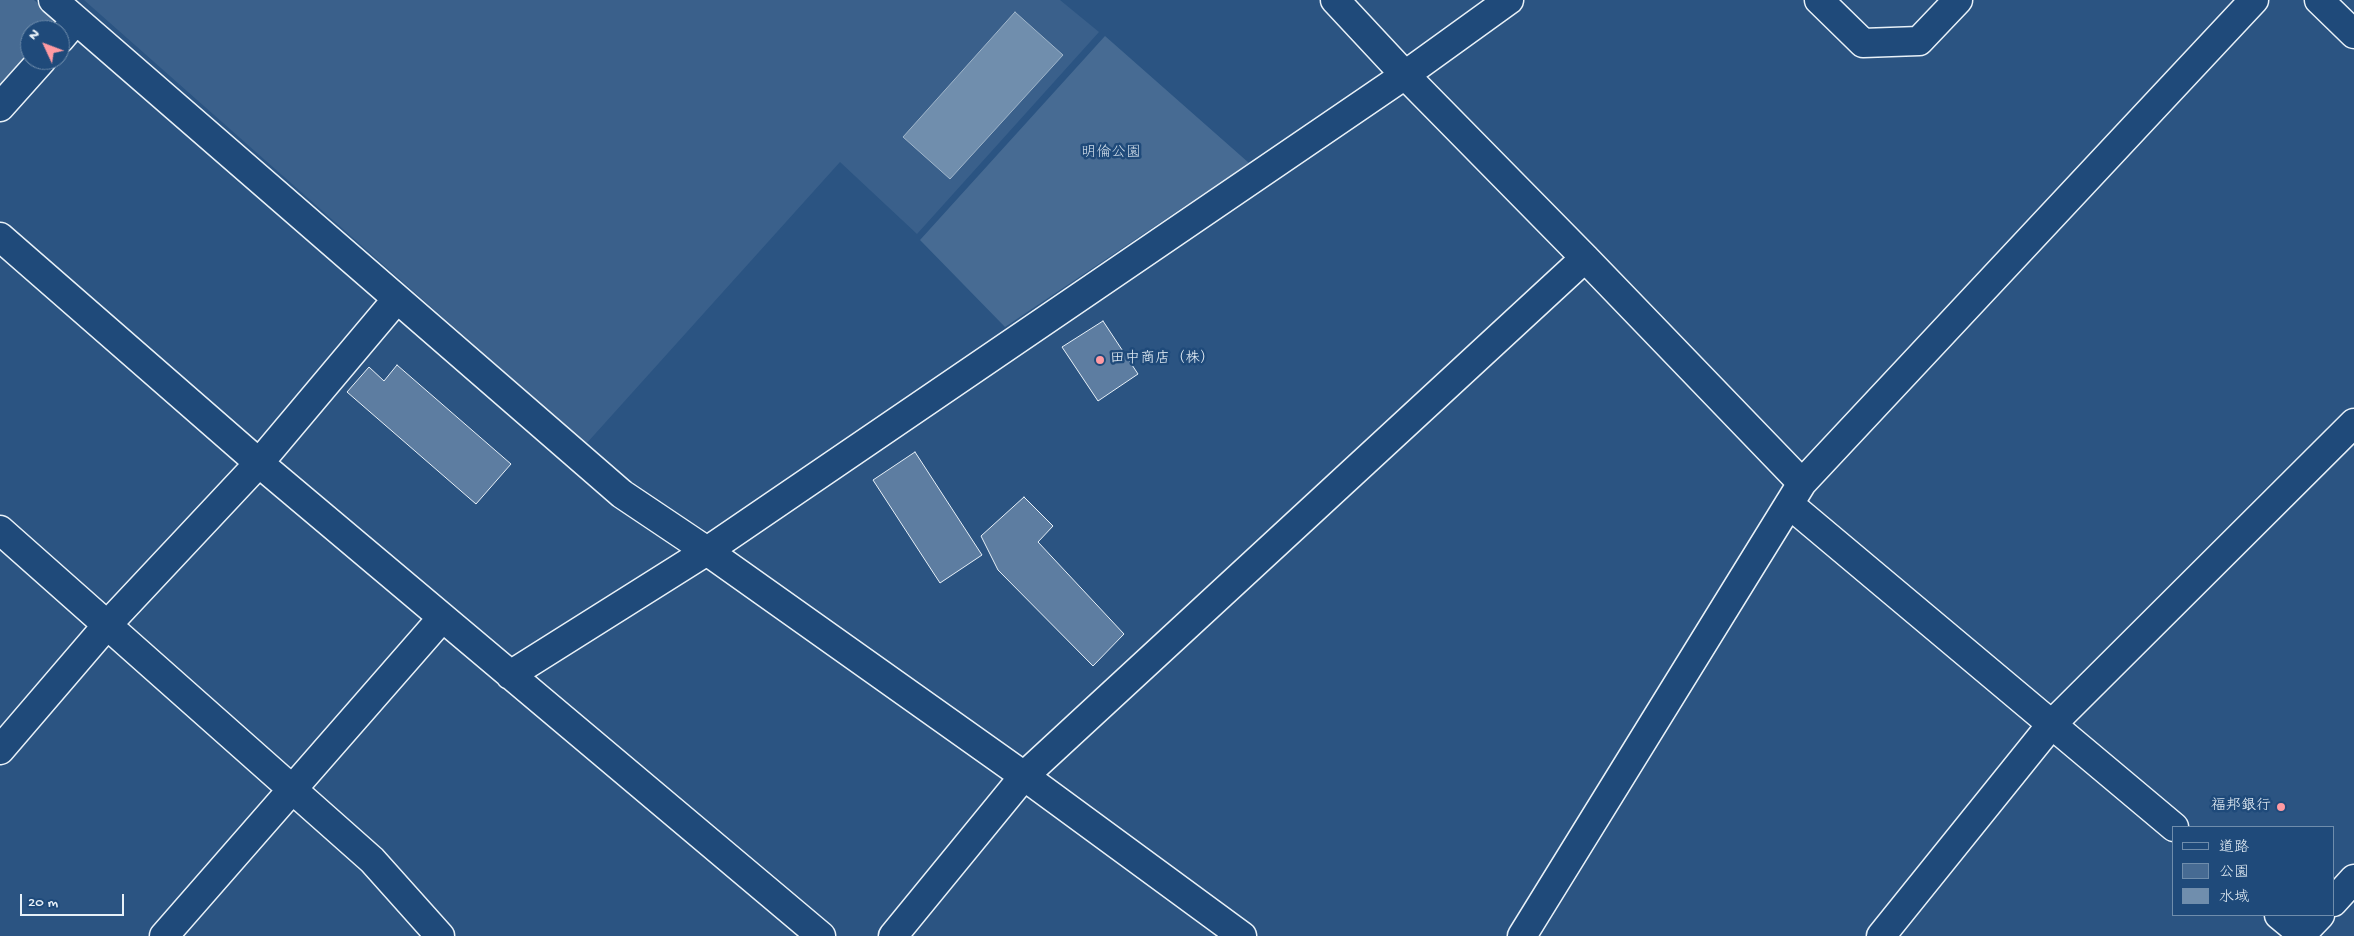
<!DOCTYPE html>
<meta charset="utf-8">
<style>
body{margin:0}
#map{position:relative;width:2354px;height:936px;overflow:hidden;background:#2b5482;font-family:"Gochi Hand","Klee One",sans-serif}
canvas{display:block}
.legend{position:absolute;left:2172px;top:826px;width:162px;height:90px;box-sizing:border-box;background:#1f4a7a;border:1px solid #6f8dac;margin:0;padding:6px 9px;list-style:none;font-size:15px;color:#e8f1f8}
.legend li{display:flex;align-items:center;gap:10px;height:25px}
.legend b{width:25px;border:1px solid #6f8dac}
.north{position:absolute;left:20px;top:20px;width:50px;height:50px;box-sizing:border-box;background:#1f4a7a;border:1px solid #6f8dac;border-radius:50%;rotate:313deg;font-size:14px;font-weight:700;line-height:20px;text-align:center;color:#e8f1f8}
.north::after{content:'';display:block;margin:auto;width:18px;height:22px;background:#ff9aa2;clip-path:polygon(50% 0,100% 100%,50% 72%,0 100%)}
.scale{position:absolute;left:20px;top:894px;width:104px;height:22px;box-sizing:border-box;border:2px solid #e8f1f8;border-top:0;padding-left:6px;font-size:15px;line-height:18px;white-space:nowrap;color:#e8f1f8;-webkit-text-stroke:4px #1f4a7a;paint-order:stroke}
</style>
<div id="map">
<canvas width="2354" height="936"></canvas>
<ul class="legend">
<li><b style="height:6px;background:#1f4a7a"></b>道路</li>
<li><b style="height:14px;background:#476b93"></b>公園</li>
<li><b style="height:14px;background:#708ead"></b>水域</li>
</ul>
<div class="north">N</div>
<div class="scale">20 m</div>
</div>
<script>
const ctx = document.querySelector('canvas').getContext('2d');
ctx.lineJoin = 'round';
function fill(path, color) { ctx.fillStyle = color; ctx.fill(path, 'evenodd'); }
const toPath = rows => new Path2D(rows.map(r => 'M' + r).join(''));
function trace(path, color, width, dash) { ctx.strokeStyle = color; ctx.lineWidth = width; ctx.lineCap = dash ? 'butt' : 'round'; ctx.setLineDash(dash || []); ctx.stroke(path); }
function label(font, color, halo, rows, align = 'center') {
  ctx.font = font + ' "Gochi Hand","Klee One",sans-serif'; ctx.lineWidth = 5; ctx.setLineDash([]); ctx.textBaseline = 'middle'; ctx.strokeStyle = halo; ctx.fillStyle = color; for (const [text, x, y, turn = 0] of rows) {
    ctx.save(); ctx.translate(x, y); ctx.rotate((+turn || 0) * Math.PI / 180); ctx.textAlign = isNaN(turn) ? turn : align; if (halo) ctx.strokeText(text, 0, 0); ctx.fillText(text, 0, 0); ctx.restore();
  }
}
fill(toPath([
 [84,0,1060,0,1099,32,917,234,840,162,586,444]
]), '#3a608b');
fill(toPath([
 [0,0,34,0,62,24,56,30,30,30,30,58,0,90],
 [1105,36,1249,163,1005,327,920,240]
]), '#476b93');
const water = toPath([
 [1015,12,1063,55,950,179,903,137,1015,12]
]);
fill(water, '#708ead');
trace(water, '#a0b6cb', 1);
const building = toPath([
 [1103,321,1138,374,1098,401,1062,347,1103,321],
 [397,365,511,464,476,504,347,392,369,367,384,381,397,365],
 [915,452,982,555,940,583,873,480,915,452],
 [1024,497,1053,526,1038,542,1124,634,1093,666,998,570,981,536,1024,497]
]);
fill(building, '#5d7da1');
trace(building, '#e8f1f8', 1);
const minor = toPath([
 [53,0,622,494,707,551,1024,776,1242,936],
 [1335,0,1405,75,1585,258,1802,483],
 [1819,0,1863,43,1919,41,1958,0],
 [2319,0,2354,34],
 [60,39,76,20],
 [0,107,42,60],
 [0,237,259,463,821,936],
 [1789,504,2174,827],
 [0,530,372,860,440,936],
 [510,675,707,551,1405,75,1509,0],
 [0,750,108,624,259,463,397,299],
 [2333,902,2354,879],
 [2279,915,2302,934],
 [164,936,442,618],
 [893,936,1024,776,1585,258],
 [1522,936,1802,483,2254,0],
 [1881,936,2051,725,2354,423],
 [2300,936,2320,915]
]);
trace(minor, '#e8f1f8', 31);
trace(minor, '#1f4a7a', 28);
for (const [x, y, r, color] of [
 [1100,360,5,"#ff9aa2"],
 [2281,807,5,"#ff9aa2"]
]) { const dot = new Path2D(); dot.arc(x, y, r, 0, 2 * Math.PI); ctx.fillStyle = color; ctx.fill(dot); trace(dot, '#1f4a7a', 2); }
label('15px', '#d0dde9', '#1f4a7a', [
 ["明倫公園",1111,154]
]);
label('15px', '#e8f1f8', '#1f4a7a', [
 ["田中商店（株）",1110,360],
 ["福邦銀行",2271,807,"right"]
], 'left');
</script>
